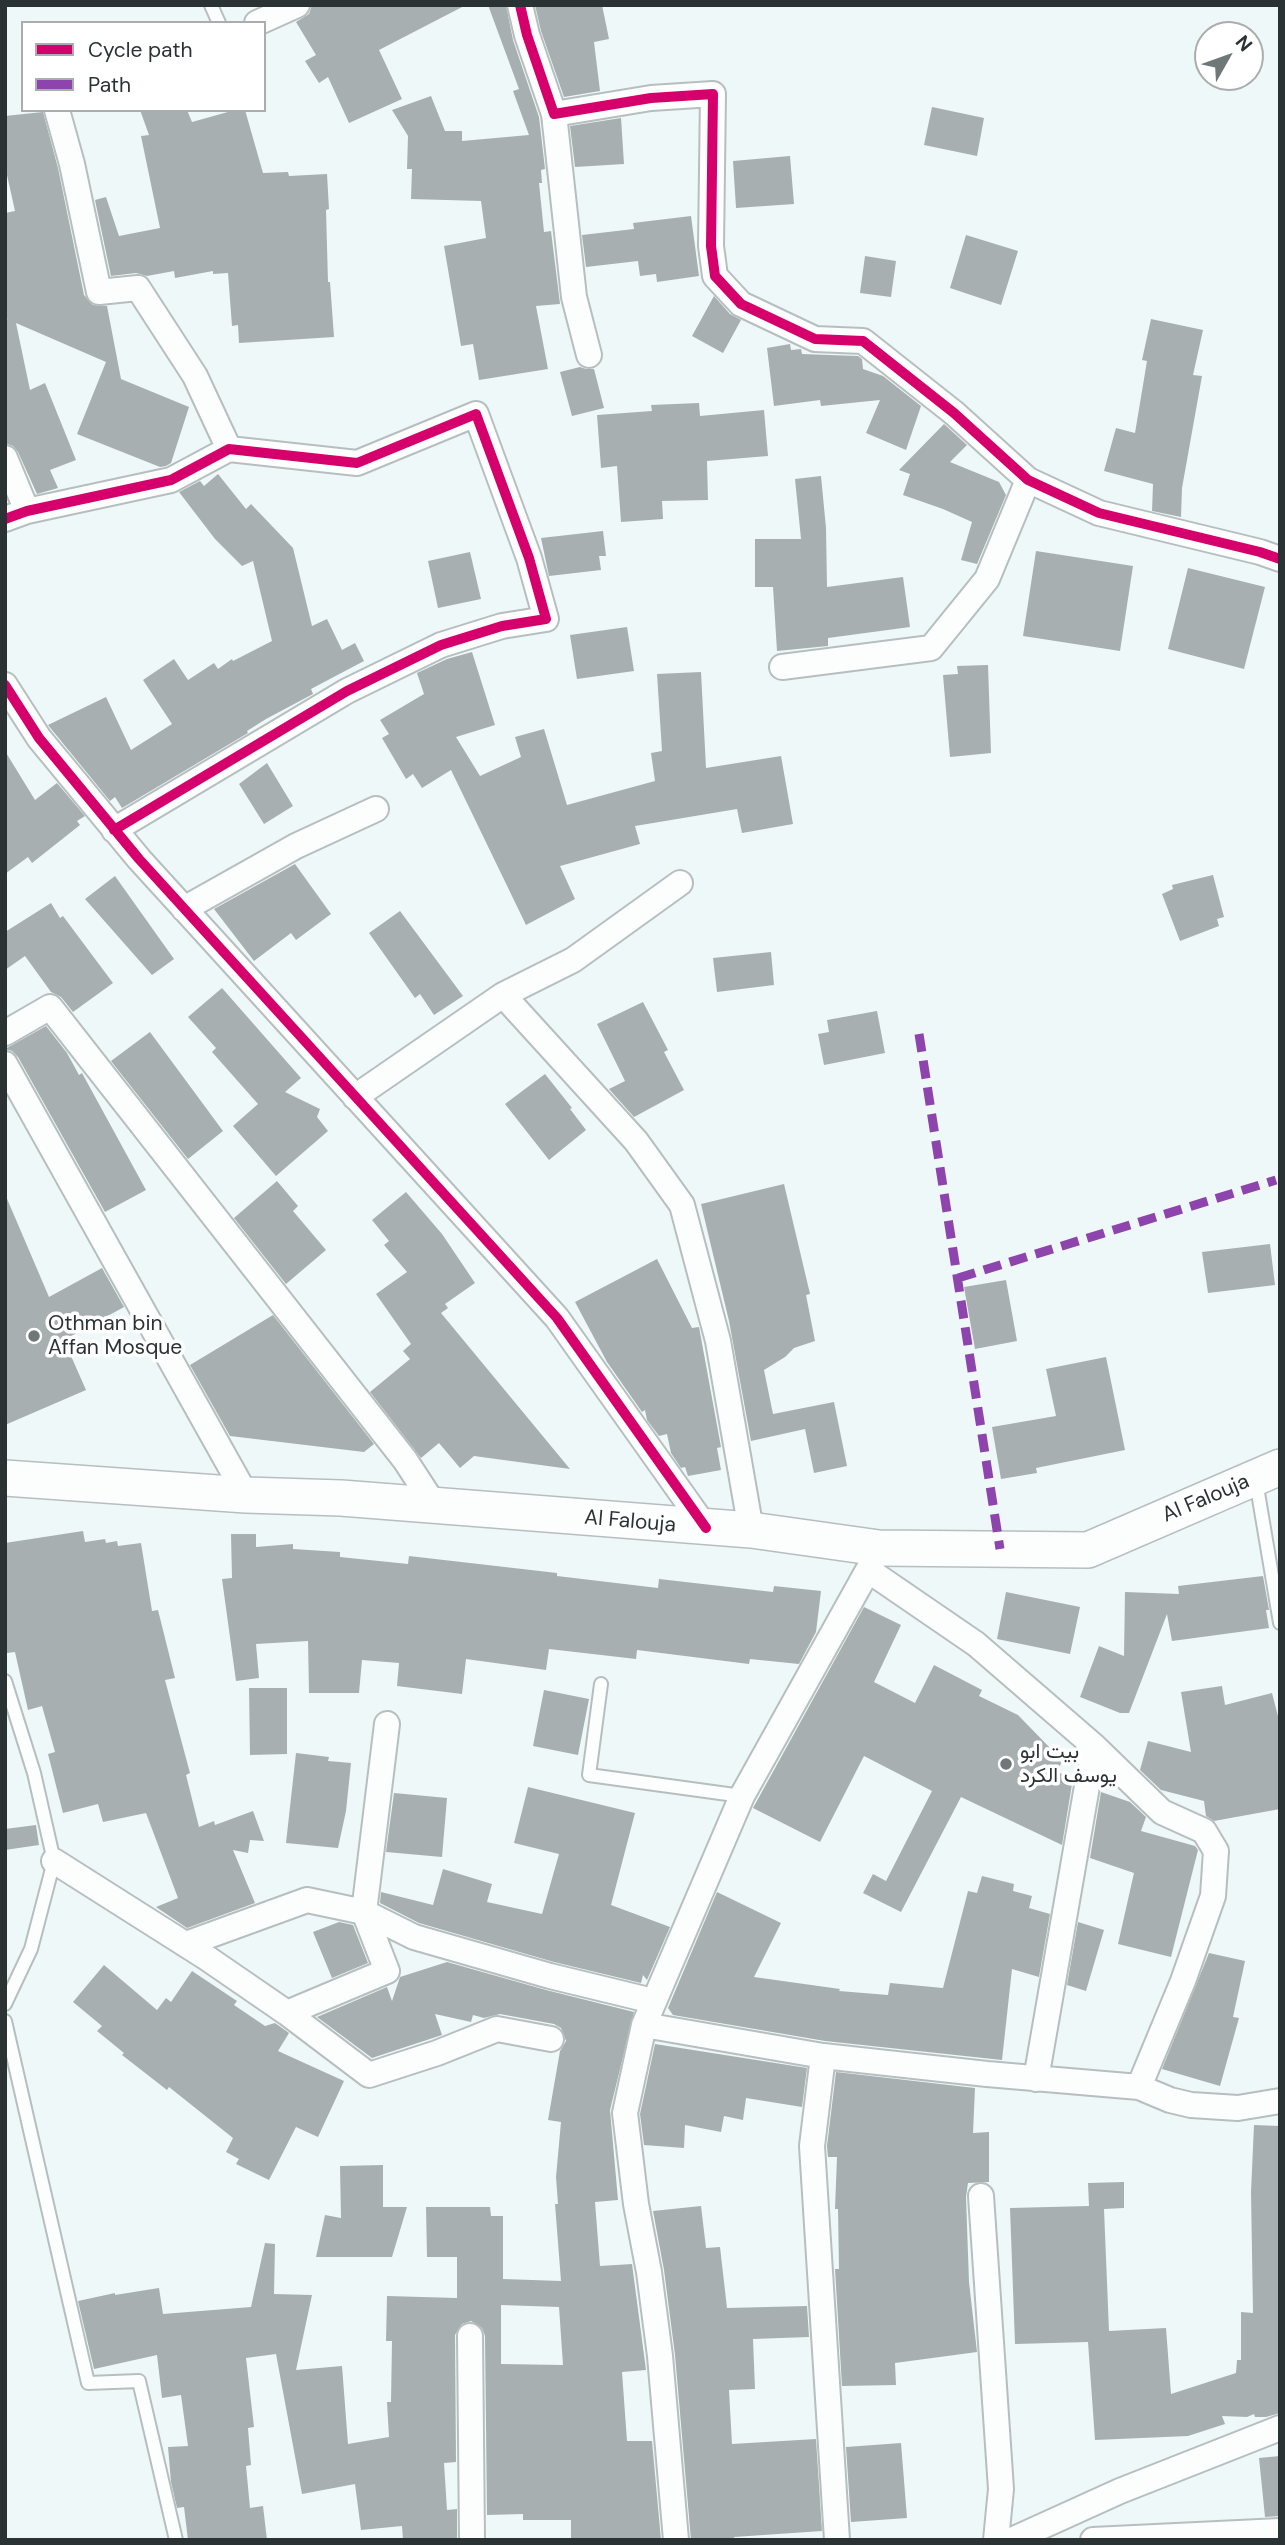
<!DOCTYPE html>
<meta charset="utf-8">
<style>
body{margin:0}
#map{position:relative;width:1285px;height:2545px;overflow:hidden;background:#eef8f9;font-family:"DM Sans",sans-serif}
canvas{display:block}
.frame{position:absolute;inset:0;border:7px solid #2b3233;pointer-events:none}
.legend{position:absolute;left:21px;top:21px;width:245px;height:91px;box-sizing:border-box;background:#fff;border:2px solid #aaadad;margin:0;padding:9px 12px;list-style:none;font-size:21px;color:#2b3233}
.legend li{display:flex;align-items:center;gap:14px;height:35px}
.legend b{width:35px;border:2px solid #aaadad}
.north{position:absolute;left:1194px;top:21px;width:70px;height:70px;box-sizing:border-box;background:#fff;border:2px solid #aaadad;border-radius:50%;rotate:50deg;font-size:19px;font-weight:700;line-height:28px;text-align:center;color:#2b3233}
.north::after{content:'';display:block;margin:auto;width:24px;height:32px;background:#6f7778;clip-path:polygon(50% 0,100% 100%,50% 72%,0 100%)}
</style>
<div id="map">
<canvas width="1285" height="2545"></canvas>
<div class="frame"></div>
<ul class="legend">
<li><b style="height:9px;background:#d6006c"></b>Cycle path</li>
<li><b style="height:9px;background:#8e44ad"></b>Path</li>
</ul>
<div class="north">N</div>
</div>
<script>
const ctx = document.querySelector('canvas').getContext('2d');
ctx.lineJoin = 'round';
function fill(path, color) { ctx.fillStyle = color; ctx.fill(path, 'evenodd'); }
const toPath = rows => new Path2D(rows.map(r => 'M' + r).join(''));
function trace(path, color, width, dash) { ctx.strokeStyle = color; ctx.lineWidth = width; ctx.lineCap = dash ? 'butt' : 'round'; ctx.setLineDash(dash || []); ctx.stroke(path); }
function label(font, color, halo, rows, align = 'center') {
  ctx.font = font + ' "DM Sans",Vazirmatn,sans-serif'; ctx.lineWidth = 7; ctx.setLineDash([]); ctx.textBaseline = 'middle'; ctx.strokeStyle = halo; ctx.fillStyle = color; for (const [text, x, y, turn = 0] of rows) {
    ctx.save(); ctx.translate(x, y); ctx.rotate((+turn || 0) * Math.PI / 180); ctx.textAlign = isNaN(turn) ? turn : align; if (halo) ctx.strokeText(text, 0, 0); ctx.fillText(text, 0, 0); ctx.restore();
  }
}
fill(toPath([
 [312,5,466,5,379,50,402,99,349,123,328,77,319,83,305,61,316,55,296,22,309,14],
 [488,5,506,5,513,40,539,117,545,169,541,170,542,183,539,183,544,232,551,231,560,304,536,306,548,369,479,380,473,344,461,346,444,246,486,238,481,201,411,199,412,169,407,169,408,136,392,110,431,96,445,131,462,131,462,141,529,135,513,91,519,89],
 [535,5,602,5,609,39,594,42,600,91,564,97,541,31],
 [932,107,984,118,977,156,924,145],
 [140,110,187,110,192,122,235,110,245,110,263,173,288,172,289,176,327,174,329,209,326,210,328,282,330,282,334,337,239,343,238,325,232,326,228,273,213,274,213,271,175,278,174,271,147,276,136,273,111,276,95,200,106,197,119,236,160,228,141,136,149,135],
 [43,112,58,168,84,295,93,305,107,306,121,379,189,407,171,463,166,466,160,467,77,434,106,362,16,323,30,390,45,383,76,460,50,470,58,488,37,494,18,452,13,446,5,443,5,320,8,319,5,318,5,213,15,211,5,166,5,116],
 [621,118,624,164,575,167,570,126],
 [790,156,794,204,736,208,733,161],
 [691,216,699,276,657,282,656,274,640,276,638,261,586,267,582,235,634,229,633,223],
 [966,235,1018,251,1001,305,950,288],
 [865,256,896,261,891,297,860,293],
 [714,296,730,314,741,320,723,353,692,336],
 [1151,319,1203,330,1193,375,1202,376,1182,488,1181,517,1152,511,1153,484,1104,471,1116,428,1135,433,1147,361,1142,360],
 [790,344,791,350,801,349,802,354,858,356,862,359,863,369,883,376,921,406,906,450,866,433,880,400,821,406,820,400,774,406,767,348],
 [580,367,586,369,594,369,604,408,572,416,560,372],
 [699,403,700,416,764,410,768,456,707,461,708,500,662,501,663,519,621,522,617,466,601,468,597,415,652,411,651,405],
 [944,424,967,445,950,462,999,482,1006,495,977,564,961,560,972,522,943,509,903,495,910,474,899,470],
 [218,474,246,509,251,504,293,548,312,626,327,619,342,650,355,643,364,661,311,689,313,694,266,719,247,731,248,733,122,808,115,797,110,801,48,725,106,697,131,750,172,724,143,680,174,659,188,680,214,663,218,669,232,659,233,661,272,641,253,561,242,566,215,539,179,492,200,481,204,486],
 [821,476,826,528,827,587,903,577,910,627,828,638,828,646,777,651,773,587,755,587,755,539,801,539,795,479],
 [603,531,606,556,599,556,601,570,549,576,541,538],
 [1036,551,1133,566,1120,651,1023,636],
 [470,552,481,599,438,608,428,561],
 [1188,568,1265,587,1244,669,1168,649],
 [627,627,634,671,577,679,570,635],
 [472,652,495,725,456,737,480,776,521,757,515,737,544,729,567,805,655,781,651,753,662,751,657,674,701,672,706,768,781,756,793,824,742,833,737,809,635,826,640,844,560,866,575,899,526,925,451,770,422,788,413,774,406,779,382,738,389,734,380,720,424,694,417,673,447,659],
 [988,665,991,753,950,757,943,675,958,674,957,666],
 [5,751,35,800,57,783,85,816,77,821,80,825,32,863,28,857,5,874],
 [267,763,293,806,264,824,239,784],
 [295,864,331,914,296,940,291,933,254,961,214,909],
 [1213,875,1224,917,1217,919,1219,926,1180,941,1162,894,1173,889,1172,885],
 [115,876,174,959,152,975,85,899],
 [51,903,60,918,63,916,113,983,73,1012,61,997,51,992,25,956,5,970,5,932],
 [400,911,463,996,434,1015,420,994,415,998,369,933],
 [771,952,774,985,717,992,713,958],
 [222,988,301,1078,285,1092,320,1109,317,1117,328,1131,276,1176,233,1126,258,1104,212,1052,216,1048,188,1017],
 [643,1002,668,1050,664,1052,684,1090,634,1117,609,1089,625,1081,597,1024],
 [877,1011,885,1053,824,1065,818,1034,829,1032,827,1020],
 [46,1026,67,1053,79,1075,82,1073,146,1190,105,1212,18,1057,12,1051,5,1049],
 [150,1032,223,1131,188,1159,111,1061],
 [545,1074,572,1108,570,1109,586,1130,549,1160,505,1104],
 [277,1181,298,1206,293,1211,326,1250,286,1284,234,1218],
 [784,1184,810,1294,806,1295,815,1341,794,1348,785,1357,764,1370,773,1414,834,1402,847,1466,814,1473,805,1429,751,1441,729,1321,701,1204],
 [406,1192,442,1234,475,1283,445,1304,448,1308,441,1313,570,1469,474,1456,460,1468,439,1443,421,1458,370,1392,410,1359,403,1351,411,1344,376,1294,407,1272,384,1245,389,1241,372,1220],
 [5,1194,49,1297,102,1268,124,1307,64,1340,86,1390,5,1425],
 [1270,1244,1275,1285,1208,1293,1202,1252],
 [657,1259,692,1328,699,1327,721,1447,717,1448,721,1470,688,1476,685,1467,681,1468,671,1453,667,1434,659,1436,647,1420,645,1410,642,1412,607,1362,575,1302],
 [1006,1280,1017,1341,975,1349,964,1287],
 [273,1315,374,1444,364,1452,230,1436,190,1365],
 [1106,1357,1125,1450,1036,1468,1037,1473,1001,1479,992,1427,1056,1416,1046,1369],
 [83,1531,85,1542,105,1539,106,1543,117,1541,118,1546,141,1543,152,1611,158,1610,175,1678,165,1680,190,1773,186,1775,199,1827,214,1821,215,1825,253,1811,264,1841,250,1840,248,1853,233,1850,255,1903,187,1928,156,1907,178,1898,146,1813,103,1822,98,1804,63,1813,48,1754,55,1752,42,1706,28,1710,15,1652,7,1653,5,1543],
 [231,1534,256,1534,256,1547,293,1544,293,1549,340,1552,340,1557,408,1564,409,1556,557,1573,557,1576,658,1588,659,1579,773,1592,774,1586,821,1591,816,1632,799,1664,750,1659,749,1664,637,1650,636,1659,549,1649,546,1670,466,1659,462,1694,397,1686,399,1663,362,1660,359,1693,309,1693,308,1641,256,1644,259,1678,236,1681,222,1579,232,1578],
 [1263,1576,1269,1610,1266,1610,1269,1628,1172,1641,1167,1614,1129,1713,1120,1713,1080,1697,1099,1646,1124,1656,1125,1592,1179,1594,1178,1586],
 [1006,1592,1080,1607,1070,1654,997,1639],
 [864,1607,901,1625,874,1682,915,1703,934,1665,982,1690,979,1696,1018,1715,1052,1750,1064,1757,1057,1772,1073,1778,1062,1845,961,1797,901,1912,863,1893,873,1874,886,1881,932,1791,864,1756,820,1842,753,1808],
 [1222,1686,1225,1705,1272,1693,1280,1724,1280,1809,1214,1821,1206,1816,1204,1801,1161,1790,1140,1770,1148,1741,1191,1752,1181,1692],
 [249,1688,287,1688,287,1754,250,1755],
 [544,1690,589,1699,578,1755,533,1746],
 [296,1753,329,1757,328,1761,351,1763,346,1811,338,1848,286,1843],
 [528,1787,635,1813,611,1905,670,1927,647,1980,643,1975,641,1983,554,1962,419,1923,380,1903,381,1892,433,1905,443,1869,492,1884,487,1902,542,1914,559,1854,514,1843],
 [1101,1792,1130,1802,1146,1817,1141,1831,1195,1846,1198,1850,1171,1957,1118,1944,1134,1873,1090,1858],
 [394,1793,447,1798,442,1857,386,1852],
 [36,1825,39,1845,5,1850,5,1829],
 [982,1876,1014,1884,1013,1891,1032,1896,1029,1908,1050,1914,1039,1977,1012,1969,1002,2060,825,2041,673,2015,668,2008,717,1892,781,1923,754,1977,840,1989,839,1991,888,1995,890,1983,943,1988,968,1891,977,1893],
 [339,1922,353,1925,368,1963,332,1978,313,1932],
 [1078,1922,1104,1930,1086,1991,1067,1985],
 [1209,1953,1245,1961,1233,2017,1239,2018,1220,2086,1162,2069],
 [447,1962,546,1990,634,2012,610,2110,618,2200,595,2202,600,2266,632,2264,646,2370,622,2372,627,2441,652,2441,661,2540,571,2540,571,2520,523,2520,523,2514,487,2515,485,2336,482,2328,471,2321,462,2324,455,2335,456,2462,444,2463,447,2510,457,2509,457,2540,403,2540,402,2526,361,2530,355,2484,302,2494,276,2354,246,2358,254,2427,248,2428,251,2465,246,2466,250,2508,263,2506,267,2540,188,2540,184,2507,177,2508,171,2482,168,2447,188,2446,181,2395,162,2398,157,2355,94,2369,78,2301,115,2293,115,2295,159,2288,163,2314,251,2307,265,2243,275,2244,274,2294,312,2295,296,2370,342,2366,348,2444,389,2437,387,2402,391,2402,392,2341,386,2341,387,2296,457,2298,457,2257,427,2257,426,2207,490,2207,491,2216,503,2216,503,2279,561,2281,555,2204,558,2204,556,2177,561,2122,548,2120,560,2051,566,2041,561,2028,554,2024,500,2014,484,2018,473,2015,471,2022,435,2014,442,2035,372,2058,317,2017,387,1987,392,2001,400,1977],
 [501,2305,559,2307,563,2365,501,2364],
 [104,1965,157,2010,166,1998,171,2002,192,1971,237,2001,234,2005,265,2026,275,2023,289,2033,278,2051,344,2081,318,2137,296,2127,269,2180,236,2164,239,2159,226,2152,233,2138,169,2087,167,2090,122,2055,124,2053,97,2031,102,2026,73,2002],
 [655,2044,807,2068,802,2107,746,2098,743,2120,724,2116,721,2132,685,2125,684,2148,644,2145,640,2114],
 [836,2072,975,2088,973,2133,989,2132,989,2182,968,2183,966,2197,969,2282,977,2352,895,2363,896,2385,842,2386,835,2269,839,2269,838,2209,835,2209,837,2157,828,2157,827,2146],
 [1254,2125,1280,2126,1280,2413,1266,2417,1255,2417,1254,2414,1247,2417,1222,2416,1225,2424,1188,2436,1095,2440,1088,2342,1015,2344,1010,2208,1089,2206,1088,2183,1124,2182,1124,2208,1104,2209,1109,2331,1166,2328,1171,2394,1236,2373,1237,2360,1241,2360,1241,2312,1253,2313,1251,2192],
 [383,2165,383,2207,407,2207,392,2257,316,2257,325,2215,341,2218,340,2166],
 [701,2206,706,2248,720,2247,727,2308,807,2306,809,2337,753,2339,755,2389,729,2390,732,2444,816,2439,822,2531,734,2537,734,2540,691,2540,675,2355,664,2270,653,2211],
 [901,2443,907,2518,851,2522,846,2447],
 [1280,2456,1280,2516,1265,2517,1259,2458]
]), '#a8afb0');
const lane = toPath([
 [211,5,219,23],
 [1256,1481,1280,1623],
 [5,1681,34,1773,54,1861,31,1949,5,2004],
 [601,1684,589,1775,742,1796],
 [5,2021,88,2383,139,2381,176,2540]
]);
const street = toPath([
 [520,5,527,35,554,114,651,98,713,94,711,246,715,276,741,304,815,339,863,341,954,413,1028,480,1099,513,1260,552,1280,559],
 [257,23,297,5],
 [57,110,72,164,99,292,138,288,195,376,229,449],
 [554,114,574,297,589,355],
 [5,458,27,511],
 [5,519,27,511,171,480,229,449,357,463,476,414,529,558,546,619,502,626,441,645,347,691,114,830],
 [782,667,931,648,987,579,1028,480],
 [5,685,39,738,139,859,557,1318,706,1528],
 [184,909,296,846,376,809],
 [503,995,636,1141,682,1205,718,1341,751,1530],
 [5,1033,50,1007,405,1460,435,1506],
 [5,1064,246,1495],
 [355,1097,503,995,573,960,680,883],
 [879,1548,868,1570,976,1644,1094,1746,1162,1812,1204,1831,1216,1851,1213,1896,1183,1981,1139,2087,1170,2100,1191,2105,1238,2108,1280,2101],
 [387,1724,364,1912,387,1971,287,2013,369,2075,437,2053,497,2029,551,2039],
 [54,1861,207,1958,287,2013],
 [186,1944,307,1900,364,1912,414,1937,550,1976,653,2001],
 [644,2025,625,2113,636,2204,649,2272,660,2356,676,2540],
 [823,2056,644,2025,742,1796,868,1570],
 [1036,2079,1094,1746],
 [981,2196,1001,2489,996,2540],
 [470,2336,472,2540],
 [837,2540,812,2146,823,2056,987,2074,1139,2087],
 [1012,2540,1120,2491,1280,2428],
 [1093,2540,1280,2531]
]);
const secondary = toPath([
 [5,1478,246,1495,341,1498,751,1530,879,1548,1088,1550,1280,1467]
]);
trace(lane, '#b7bebf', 16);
trace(street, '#b7bebf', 28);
trace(secondary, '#b7bebf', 38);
trace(lane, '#fcfefe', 12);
trace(street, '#fcfefe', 24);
trace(secondary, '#fcfefe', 35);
trace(toPath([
 [919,1034,1000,1549],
 [958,1278,1276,1180]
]), '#8e44ad', 9, [18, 9]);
trace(toPath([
 [520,5,527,35,554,114,651,98,713,94,711,246,715,276,741,304,815,339,863,341,954,413,1028,480,1099,513,1260,552,1280,559],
 [5,519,27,511,171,480,229,449,357,463,476,414,529,558,546,619,502,626,441,645,347,691,114,830],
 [5,685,39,738,139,859,557,1318,706,1528]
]), '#d6006c', 10);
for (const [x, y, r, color] of [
 [34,1336,7,"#6f7778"],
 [1006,1764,7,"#6f7778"]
]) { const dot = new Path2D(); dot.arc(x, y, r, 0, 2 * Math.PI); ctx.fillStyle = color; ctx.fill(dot); trace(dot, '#fff', 2.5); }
label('21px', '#2b3233', '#fff', [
 ["Othman bin",48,1324],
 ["Affan Mosque",48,1348],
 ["بيت ابو",1020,1752],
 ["يوسف الكرد",1020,1776]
], 'left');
label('21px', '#2b3233', '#fff', [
 ["Al Falouja",1206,1499,-23],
 ["Al Falouja",630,1522,5]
]);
</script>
